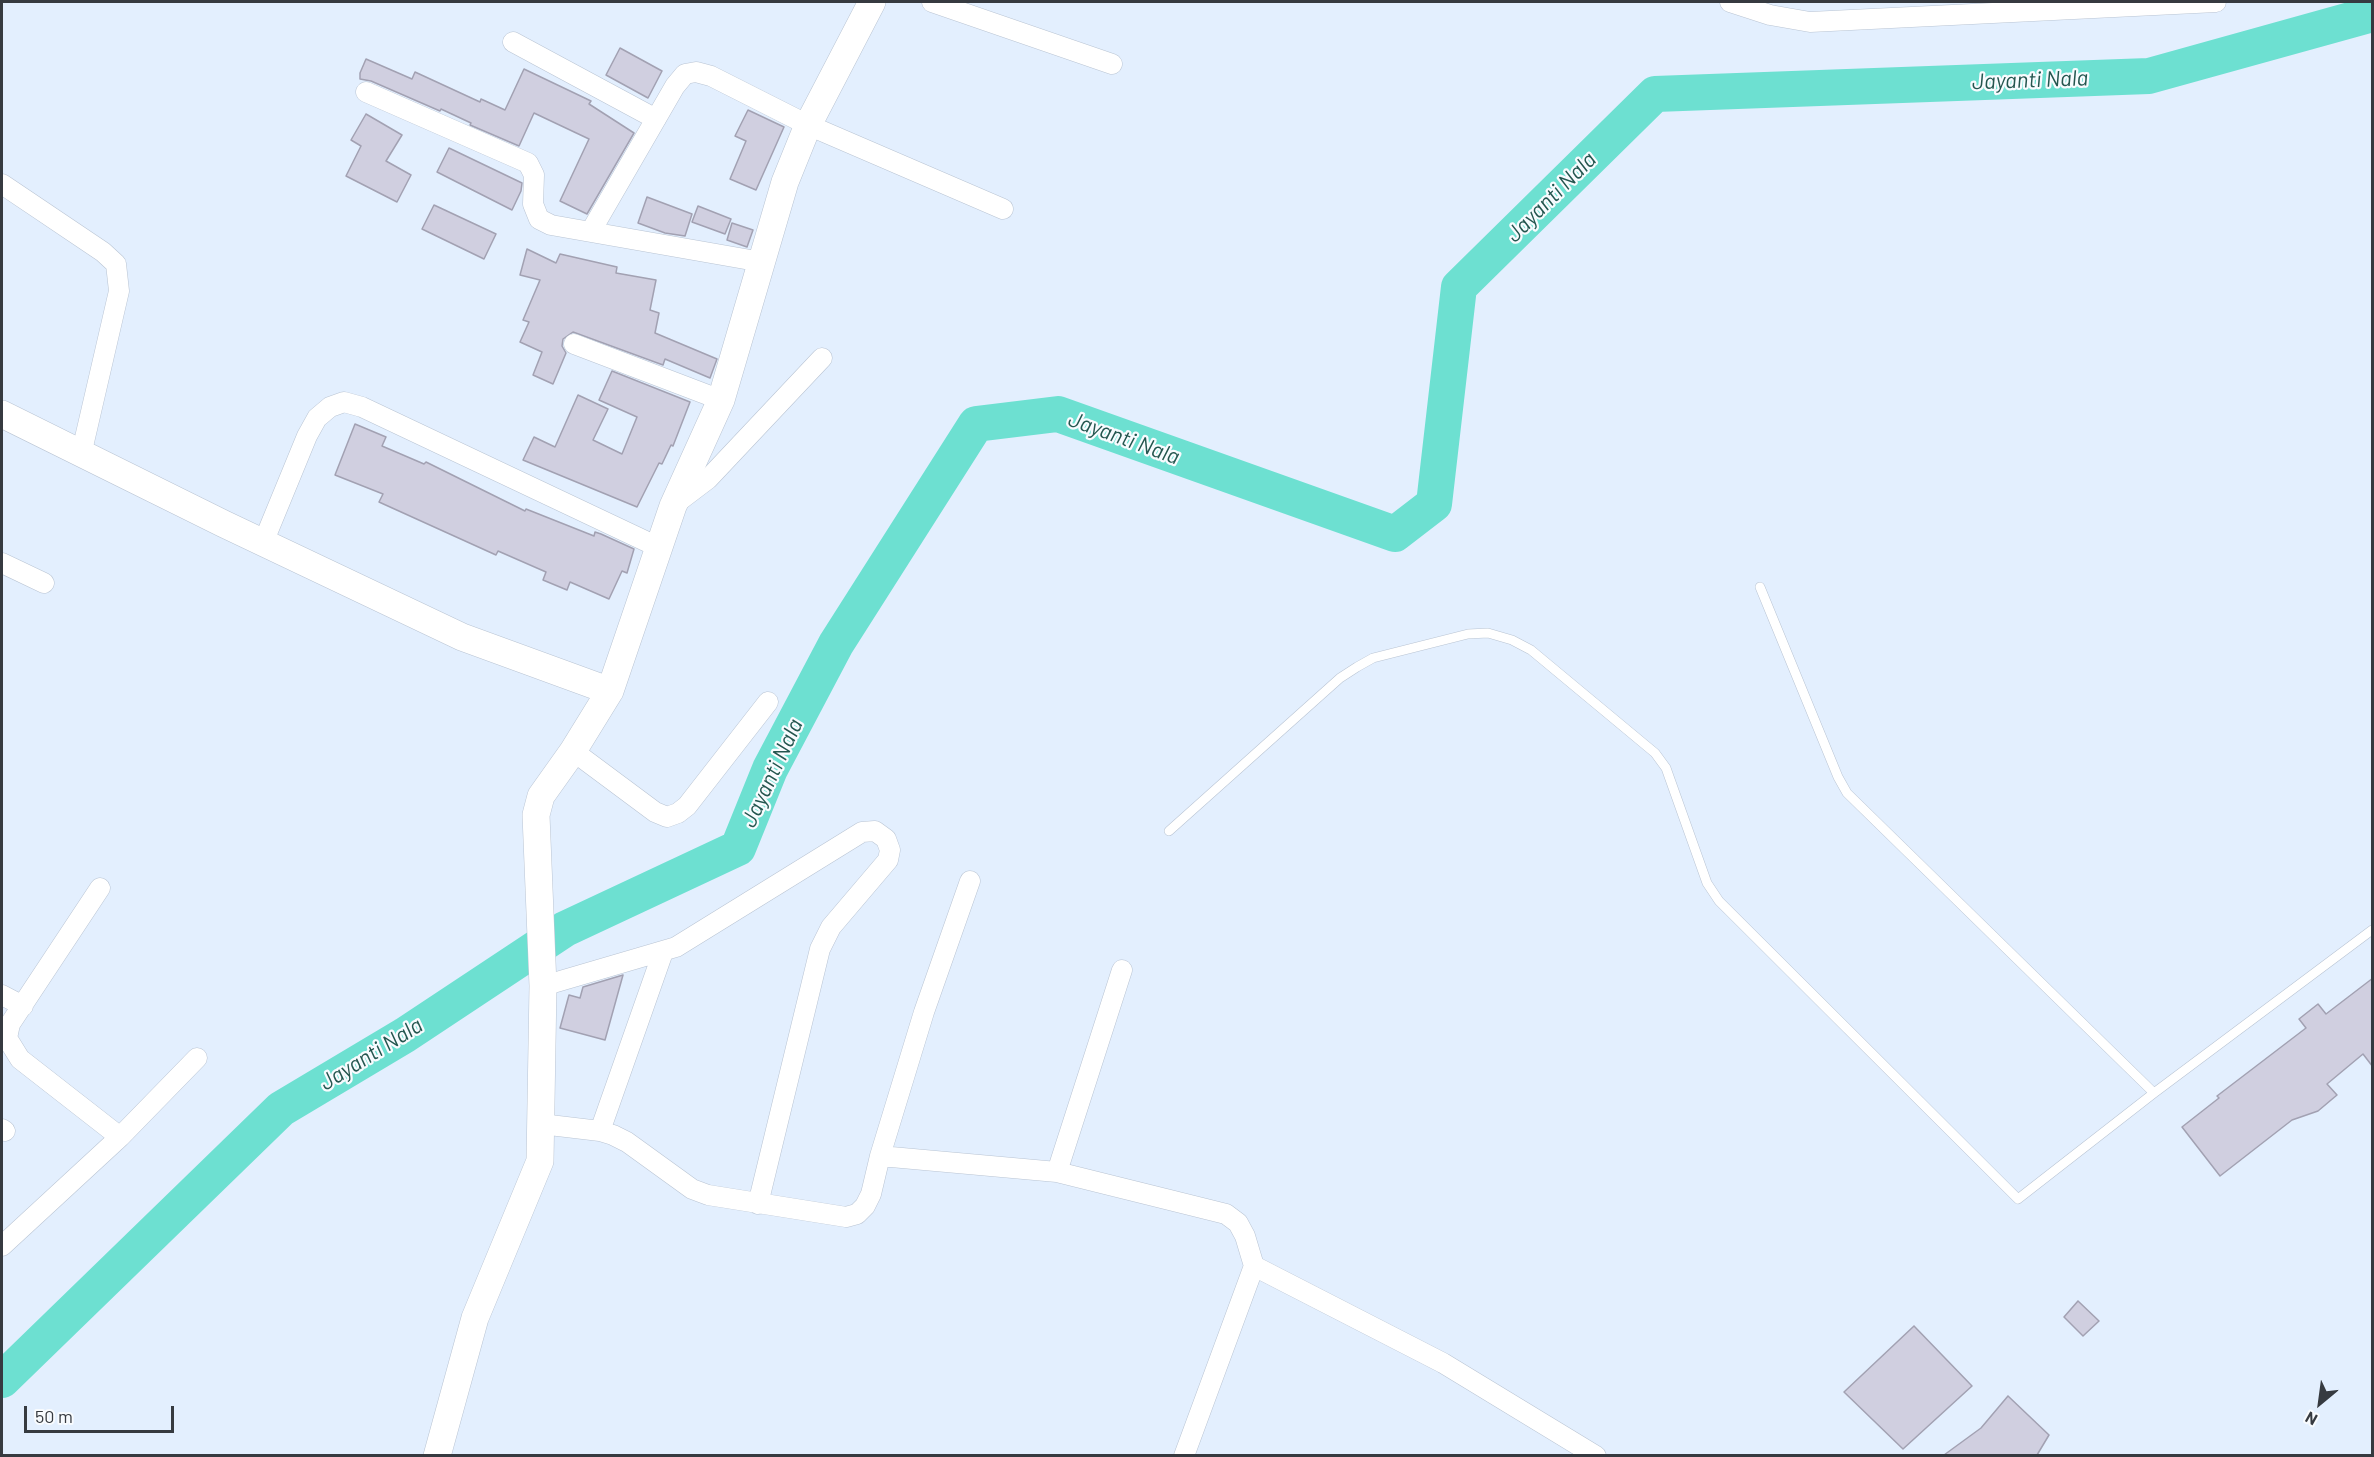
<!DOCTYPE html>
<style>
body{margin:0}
#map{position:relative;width:2374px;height:1457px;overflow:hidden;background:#e3effe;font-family:Barlow,sans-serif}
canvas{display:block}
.frame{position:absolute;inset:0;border:3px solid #363a40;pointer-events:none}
.north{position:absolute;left:2290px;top:1373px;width:60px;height:60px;-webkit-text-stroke:4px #f8fbfe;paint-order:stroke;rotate:209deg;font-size:16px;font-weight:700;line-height:24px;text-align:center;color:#363a40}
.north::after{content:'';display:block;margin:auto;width:21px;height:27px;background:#363a40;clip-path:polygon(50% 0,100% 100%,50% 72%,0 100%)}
.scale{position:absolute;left:24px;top:1406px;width:150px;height:27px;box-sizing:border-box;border:3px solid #363a40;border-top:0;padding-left:8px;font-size:18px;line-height:21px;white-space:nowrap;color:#363a40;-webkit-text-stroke:4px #f8fbfe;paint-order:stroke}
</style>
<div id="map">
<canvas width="2374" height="1457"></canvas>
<div class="frame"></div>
<div class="north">N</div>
<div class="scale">50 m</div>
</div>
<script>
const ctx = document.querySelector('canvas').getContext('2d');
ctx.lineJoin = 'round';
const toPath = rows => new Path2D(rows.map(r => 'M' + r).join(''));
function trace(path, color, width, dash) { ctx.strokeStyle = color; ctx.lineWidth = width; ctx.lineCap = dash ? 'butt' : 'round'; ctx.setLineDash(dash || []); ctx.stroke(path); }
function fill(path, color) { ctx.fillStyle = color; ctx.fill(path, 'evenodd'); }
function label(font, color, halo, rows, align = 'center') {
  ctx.font = font + ' Barlow,sans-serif'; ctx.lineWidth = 4.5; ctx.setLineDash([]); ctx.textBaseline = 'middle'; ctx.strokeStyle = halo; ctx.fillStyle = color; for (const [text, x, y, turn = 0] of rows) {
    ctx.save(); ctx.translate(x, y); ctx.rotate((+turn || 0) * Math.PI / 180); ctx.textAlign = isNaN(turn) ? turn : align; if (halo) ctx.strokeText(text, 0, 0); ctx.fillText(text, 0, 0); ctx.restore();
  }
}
trace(toPath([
 [2,1380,281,1109,405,1035,565,929,738,848,770,769,836,644,976,424,1058,414,1395,534,1434,504,1459,287,1655,94,2149,76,2372,14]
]), '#6de0d1', 36);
const building = toPath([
 [620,48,662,71,648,98,606,75,620,48],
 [366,59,412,79,415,72,480,102,481,99,505,110,524,69,591,101,589,104,634,133,587,214,560,201,589,139,534,113,519,146,470,125,471,123,441,109,440,111,371,81,360,79,360,73,366,59],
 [748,110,784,127,756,190,730,179,746,141,735,136,748,110],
 [366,114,402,135,386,161,411,175,397,202,346,176,361,146,351,140,366,114],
 [449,148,522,183,521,191,512,210,437,172,449,148],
 [647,197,692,214,685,236,665,233,638,223,647,197],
 [434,205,496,234,484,259,422,229,434,205],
 [698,206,731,219,725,234,692,222,698,206],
 [732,223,753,230,747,247,727,240,732,223],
 [527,249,556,263,560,254,617,267,616,273,656,280,650,310,659,313,655,333,717,359,710,378,665,359,663,365,573,332,563,339,562,346,566,353,553,384,533,375,542,352,520,342,529,322,523,320,540,280,520,275,527,249],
 [612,371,690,402,673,446,671,445,662,464,659,463,637,507,523,460,534,437,555,447,578,395,608,409,593,440,622,454,637,417,599,400,612,371],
 [355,424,386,437,382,446,424,464,426,462,525,511,526,509,594,536,595,532,601,534,634,549,627,573,622,571,609,599,570,582,567,590,543,580,546,572,498,551,496,555,379,502,383,494,335,475,355,424],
 [623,975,605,1040,560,1028,569,995,580,998,583,987,623,975],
 [2373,978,2373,1067,2363,1054,2327,1084,2337,1095,2318,1111,2292,1120,2220,1176,2182,1127,2219,1098,2217,1096,2306,1028,2299,1019,2318,1004,2326,1014,2373,978],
 [2078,1301,2099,1321,2083,1336,2064,1317,2078,1301],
 [1914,1326,1972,1386,1903,1449,1844,1392,1914,1326],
 [2008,1396,2049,1435,2037,1455,1944,1455,1981,1428,2008,1396]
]);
fill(building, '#d0cfe0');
trace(building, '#a2a1b2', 1.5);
const lane = toPath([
 [1760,587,1838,777,1847,793,2154,1093],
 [1169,831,1340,678,1357,667,1373,658,1468,634,1488,633,1512,640,1531,650,1655,753,1666,768,1707,883,1719,901,2018,1199,2154,1093,2372,930]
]);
const street = toPath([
 [932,2,1112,64],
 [1730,2,1770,15,1810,22,2216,2],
 [513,42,656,119],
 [366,92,528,163,534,175,533,204,539,219,551,225,762,262],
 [2,184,103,252,116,264,119,291,81,455],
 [591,231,675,86,685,74,696,72,711,76,808,125,1003,209],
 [574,344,721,400],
 [675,504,708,479,822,358],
 [263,543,307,436,317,418,330,407,344,402,362,407,658,547],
 [2,563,44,583],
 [573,751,655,812,667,817,678,813,687,806,768,702],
 [100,888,10,1024,7,1038,20,1059,120,1137],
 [543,986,676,947,862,832,875,831,886,839,890,850,888,860,831,927,820,949,758,1204],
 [2,995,23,1006],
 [541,1124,600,1131,613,1135,627,1142,692,1189,708,1195,846,1217,857,1214,865,1206,871,1194,880,1156,924,1012,970,881],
 [2,1129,5,1131],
 [600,1131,663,952],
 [880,1156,1057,1172,1226,1214,1238,1223,1245,1236,1254,1266,1184,1456],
 [1057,1172,1122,970],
 [2,1246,120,1137,197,1058],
 [1254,1266,1443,1363,1596,1456]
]);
const secondary = toPath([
 [2,414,224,524,462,637,610,691],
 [437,1456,475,1318,540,1161,543,986,536,815,541,796,573,751,610,691,673,506,721,400,785,182,808,125,872,2]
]);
trace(lane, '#b9c4d3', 10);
trace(street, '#b9c4d3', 21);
trace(secondary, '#b9c4d3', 28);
trace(lane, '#fff', 9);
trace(street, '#fff', 20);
trace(secondary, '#fff', 27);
label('italic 22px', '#24564f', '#f8fbfe', [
 ["Jayanti Nala",2030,80,-2],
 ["Jayanti Nala",1551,197,-45],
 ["Jayanti Nala",1124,438,20],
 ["Jayanti Nala",772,773,-65],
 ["Jayanti Nala",371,1054,-32]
]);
</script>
